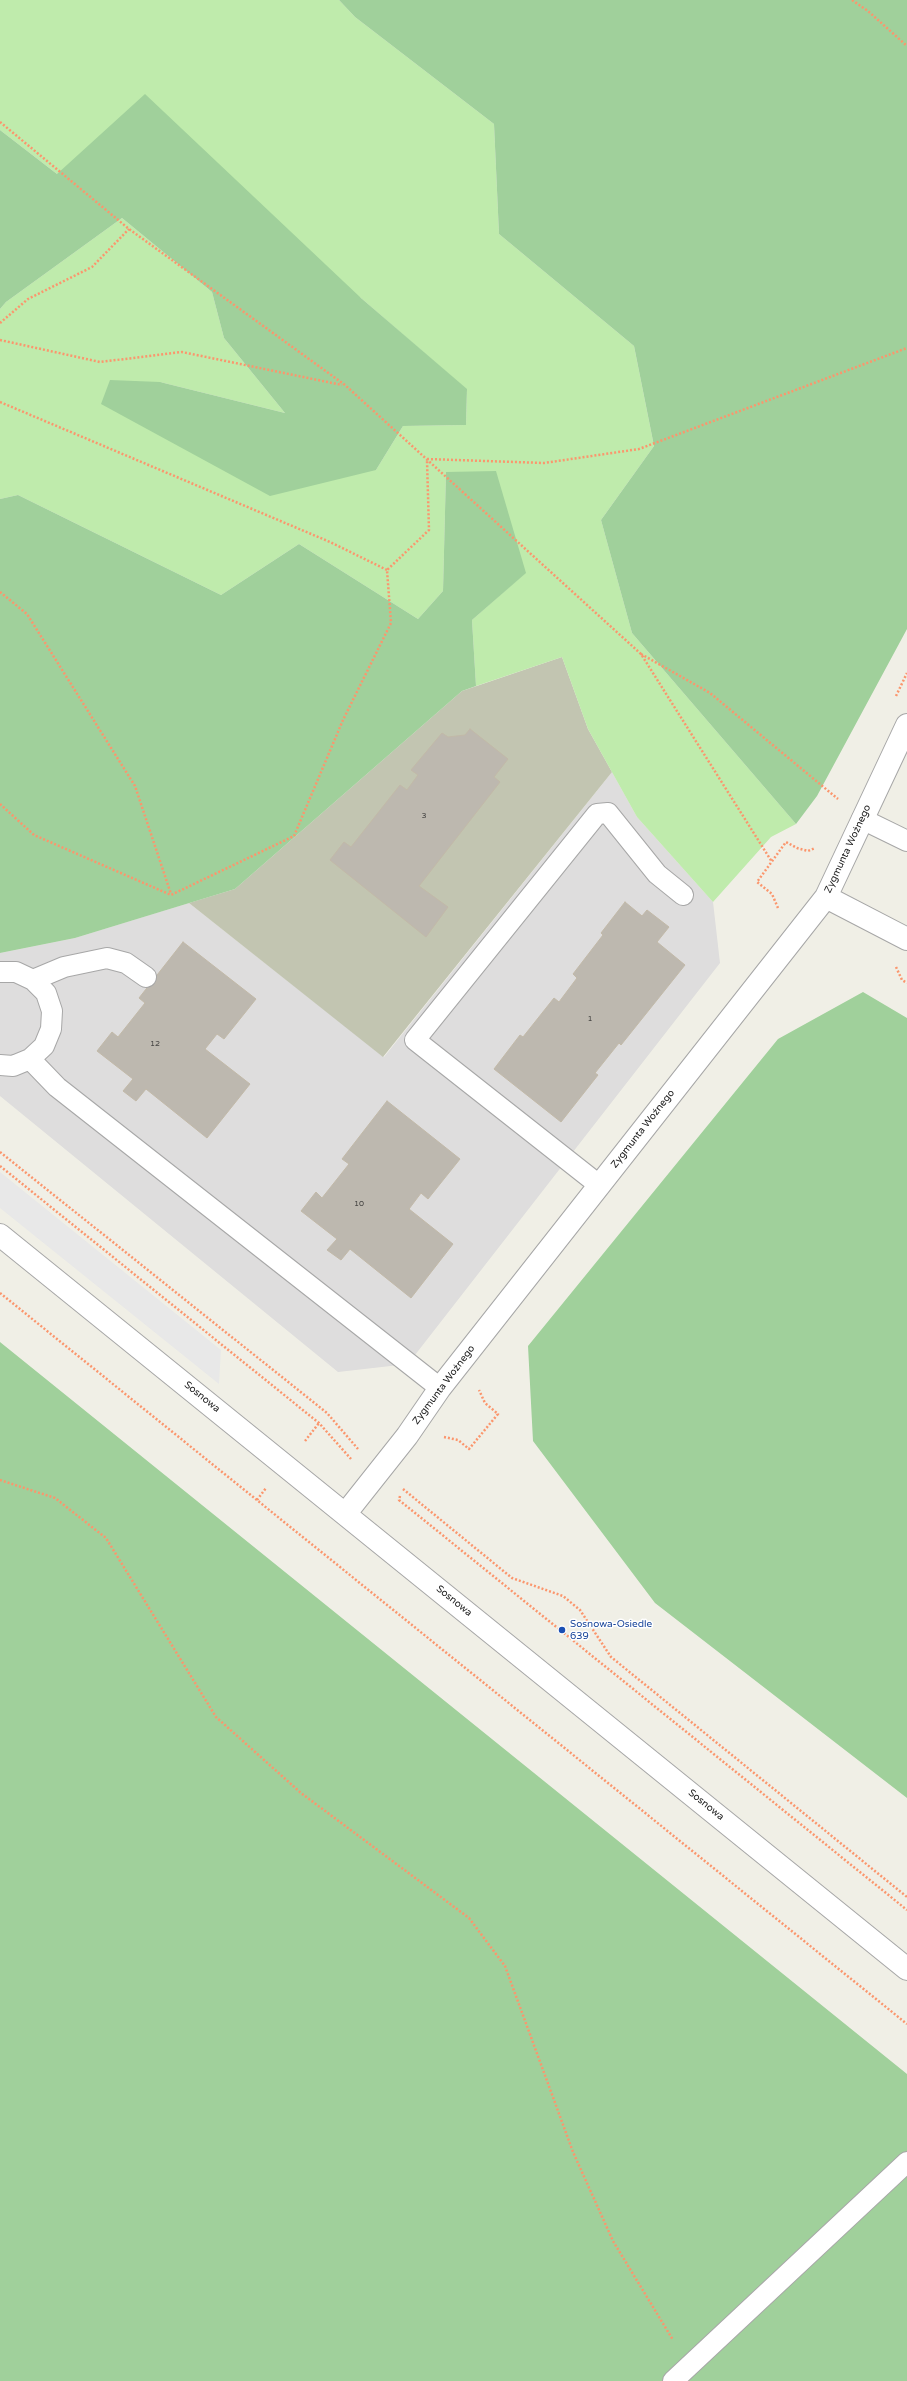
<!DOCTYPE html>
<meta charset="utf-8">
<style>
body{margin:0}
canvas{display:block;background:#f0efe6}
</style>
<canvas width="907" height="2381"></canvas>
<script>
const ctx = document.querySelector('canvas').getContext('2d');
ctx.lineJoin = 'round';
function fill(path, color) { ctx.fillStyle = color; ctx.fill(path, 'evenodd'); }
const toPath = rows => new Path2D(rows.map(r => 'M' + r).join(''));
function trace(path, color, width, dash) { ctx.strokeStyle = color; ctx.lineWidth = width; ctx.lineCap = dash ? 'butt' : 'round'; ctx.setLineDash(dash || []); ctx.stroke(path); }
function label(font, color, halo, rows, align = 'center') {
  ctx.font = font + ' "Varela Round",sans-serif'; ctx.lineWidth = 3; ctx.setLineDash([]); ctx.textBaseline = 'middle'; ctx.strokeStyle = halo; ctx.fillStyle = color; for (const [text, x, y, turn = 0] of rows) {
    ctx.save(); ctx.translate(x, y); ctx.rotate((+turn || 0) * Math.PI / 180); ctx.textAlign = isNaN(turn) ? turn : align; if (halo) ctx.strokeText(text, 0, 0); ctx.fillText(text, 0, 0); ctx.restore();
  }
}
fill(toPath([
 [612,772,637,817,713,902,720,963,408,1364,338,1372,0,1096,0,953,75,938,189,903,384,1057]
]), '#dedddd');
fill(toPath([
 [562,657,588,729,612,772,383,1057,189,903,235,889,462,691]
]), '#c2c5b1');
fill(toPath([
 [0,0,339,0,355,17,494,124,499,234,634,346,654,446,601,520,632,633,796,824,771,837,713,902,637,817,588,729,562,657,476,686,472,620,525,573,446,472,443,591,418,619,299,544,221,595,18,495,0,499,0,309,6,302,122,218,212,292,224,338,285,413,160,382,376,470,403,426,466,425,467,390,361,298,57,174,0,130]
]), '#bfebac');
fill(toPath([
 [339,0,907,0,907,629,817,796,796,824,632,633,601,520,654,446,634,346,499,234,494,124,355,17],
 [145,94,361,298,467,389,466,425,403,426,376,470,270,496,101,404,110,380,160,382,285,413,224,338,212,292,122,218,6,302,0,309,0,130,57,174],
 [496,471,526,573,472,620,476,686,462,691,235,889,75,938,0,953,0,499,18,495,221,595,299,544,418,619,443,591,446,472],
 [863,992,907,1018,907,1798,655,1603,533,1441,528,1346,778,1039],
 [0,1342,907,2074,907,2381,0,2381]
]), '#a0d09b');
fill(toPath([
 [0,1172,221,1350,219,1384,0,1208]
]), '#e8e8e8');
const building = toPath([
 [470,729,508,759,494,777,500,782,419,886,448,907,426,937,330,860,344,842,351,847,400,785,407,790,418,775,411,770,442,733,448,737,465,735,470,729],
 [625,902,642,916,647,910,669,927,657,942,685,965,621,1045,619,1043,595,1073,598,1075,561,1122,494,1069,520,1035,523,1037,554,998,559,1002,577,978,573,974,603,935,601,933,625,902],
 [183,942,256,999,224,1039,217,1034,205,1049,250,1084,207,1138,146,1089,136,1101,123,1091,133,1079,97,1051,112,1032,118,1037,145,1003,139,998,183,942],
 [387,1101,460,1159,428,1199,421,1193,409,1209,453,1244,411,1298,350,1249,341,1260,327,1250,337,1239,301,1211,316,1192,322,1198,349,1164,342,1159,387,1101]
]);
fill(building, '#bdb8af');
trace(building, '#c2b9a8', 1);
const service = toPath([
 [862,819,907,841],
 [0,972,16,972,33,980,46,993,52,1011,51,1029,44,1046,30,1059,13,1066,0,1065],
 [33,980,64,967,107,958,126,963,146,977],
 [30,1059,57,1087,440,1388],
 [599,1185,415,1040,597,814,608,813,657,874,683,895],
 [673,2381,907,2162]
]);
const minor = toPath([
 [826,897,907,939],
 [346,1513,407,1436,440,1388,826,897,907,725]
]);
const tertiary = toPath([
 [0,1235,907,1969]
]);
trace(service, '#a7a7a7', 22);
trace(minor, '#a7a7a7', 24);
trace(tertiary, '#a7a7a7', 24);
trace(toPath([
 [852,0,868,11,907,46],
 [0,122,129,229,345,385,641,654,772,862],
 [0,323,28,299,92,267,129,229],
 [0,340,100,362,182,352,342,385],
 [0,402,330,542,387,570],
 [427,459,544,463,639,449,907,348],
 [0,592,27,614,135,786,171,894],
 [641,654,710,693,838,799],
 [896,696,907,673],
 [0,804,34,835,171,895,294,836,343,720,391,623,387,570,429,530,427,460],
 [778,908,772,894,757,882,786,842,797,848,808,851,815,848],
 [896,967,902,980,907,983],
 [0,1152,327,1413,358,1449],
 [0,1166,319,1423,351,1459],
 [0,1293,907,2024],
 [444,1437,458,1440,469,1449,498,1414,485,1403,479,1390],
 [305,1441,319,1423],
 [0,1480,55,1498,106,1538,216,1717,301,1793,469,1918,505,1966,573,2152,613,2241,673,2340],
 [403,1489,512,1578,563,1596,580,1610,611,1657,907,1897],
 [400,1496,399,1500,907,1910],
 [257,1500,266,1488]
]), '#fb966d', 2.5, [2, 2]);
trace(service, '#fff', 20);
trace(minor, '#fff', 22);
trace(tertiary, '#fff', 22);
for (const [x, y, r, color] of [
 [562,1630,4,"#1a4fb4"]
]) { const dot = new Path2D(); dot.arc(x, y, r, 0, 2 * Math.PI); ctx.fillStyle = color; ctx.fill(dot); trace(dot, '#fff', 1.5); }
label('8px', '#474644', null, [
 ["3",424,816],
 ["1",590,1019],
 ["12",155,1044],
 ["10",359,1204]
]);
label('10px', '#202020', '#fff', [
 ["Zygmunta Woźnego",848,849,-65],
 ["Zygmunta Woźnego",643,1129,-52],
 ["Zygmunta Woźnego",444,1385,-53],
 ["Sosnowa",202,1397,39],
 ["Sosnowa",454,1601,39],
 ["Sosnowa",706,1805,39]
]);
label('10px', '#164399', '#fff', [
 ["Sosnowa-Osiedle",570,1624],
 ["639",570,1636]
], 'left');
</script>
